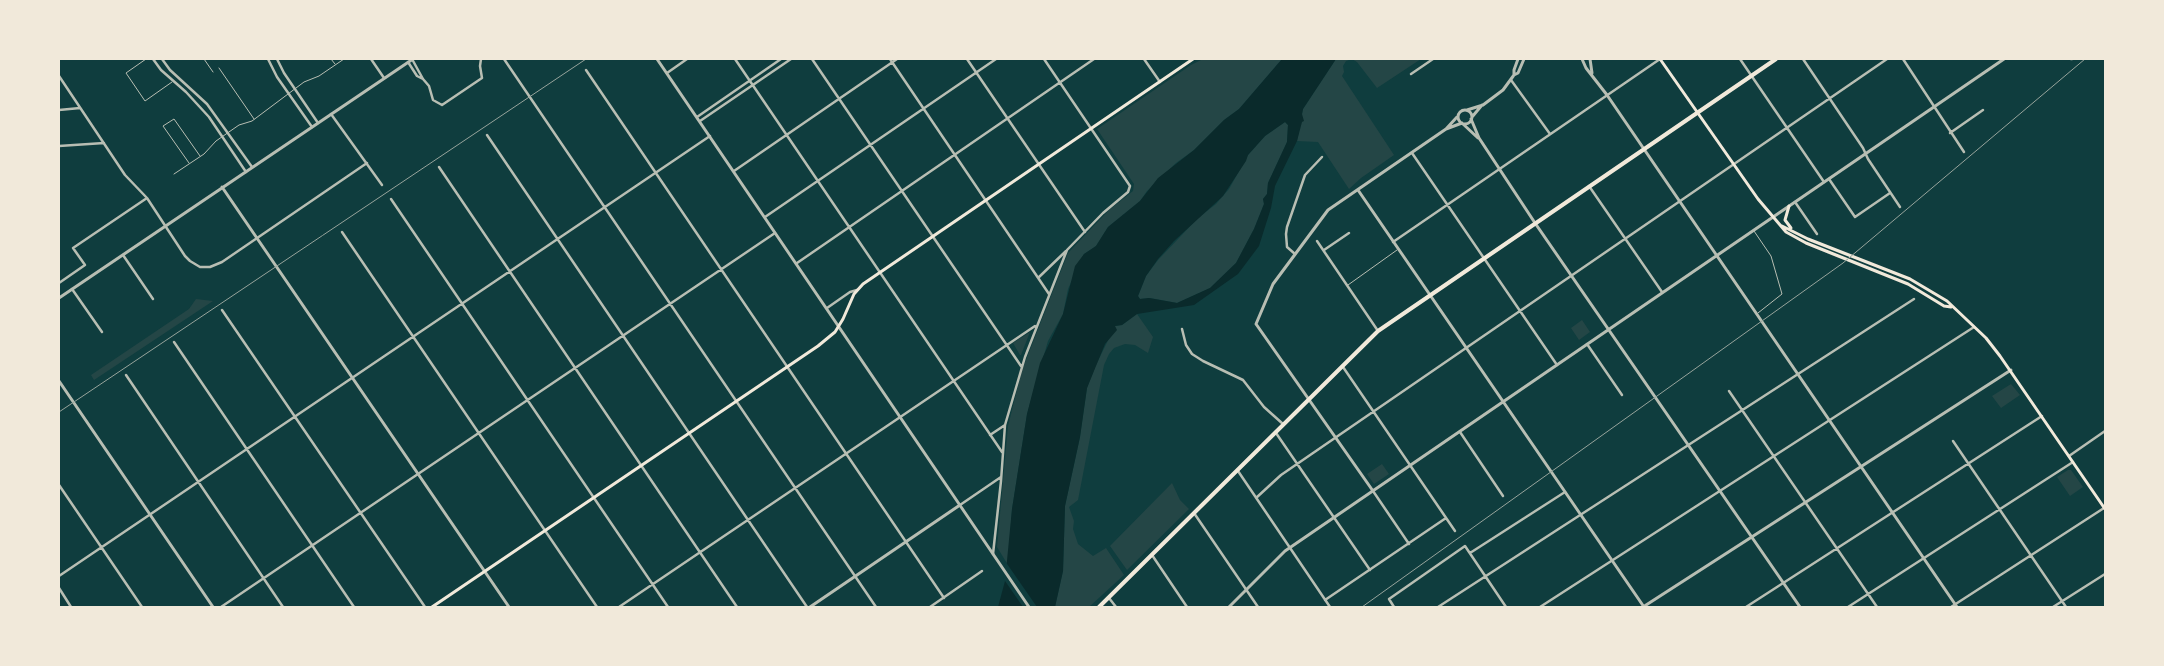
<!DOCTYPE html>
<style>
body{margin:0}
#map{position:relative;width:2164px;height:666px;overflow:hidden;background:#0f3d3e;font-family:"Titillium Web",sans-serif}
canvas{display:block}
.frame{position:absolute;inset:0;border:60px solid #f1e9da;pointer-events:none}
</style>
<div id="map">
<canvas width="2164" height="666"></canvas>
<div class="frame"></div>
</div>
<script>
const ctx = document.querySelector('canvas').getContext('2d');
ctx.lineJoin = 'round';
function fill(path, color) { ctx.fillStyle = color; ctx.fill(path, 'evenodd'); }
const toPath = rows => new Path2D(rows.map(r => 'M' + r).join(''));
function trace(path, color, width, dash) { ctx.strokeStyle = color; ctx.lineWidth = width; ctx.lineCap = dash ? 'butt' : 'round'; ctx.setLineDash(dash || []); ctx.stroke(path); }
fill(toPath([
 [1203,59,1282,59,1239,109,1224,120,1194,150,1176,163,1147,191,1140,201,1108,227,1096,246,1084,254,1068,289,1063,314,1048,341,1027,414,1012,509,1008,565,997,547,1008,426,1022,370,1068,253,1109,210,1133,191,1134,184,1097,129,1191,65],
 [1336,59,1421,59,1377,88,1357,62,1352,59,1346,61,1343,66,1344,72,1342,76,1394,155,1361,178,1349,189,1318,142,1297,141,1303,109],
 [1285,122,1288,125,1287,142,1268,183,1267,194,1263,199,1264,204,1254,229,1236,263,1210,288,1177,303,1150,298,1140,299,1138,296,1146,276,1158,260,1198,218,1216,204,1229,189,1248,155,1265,136],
 [196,299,213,301,94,380,91,375,189,309],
 [1137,314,1153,337,1148,353,1135,345,1125,344,1114,348,1109,354,1104,365,1078,500,1069,507,1074,521,1073,529,1078,544,1093,556,1106,548,1124,575,1089,607,1055,607,1063,571,1065,506,1080,437,1087,388,1095,367,1115,326,1122,325],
 [1582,320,1590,332,1579,340,1571,328],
 [1030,332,1021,355,1020,355,1013,343],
 [2011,384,2020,395,2001,408,1992,396],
 [1382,464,1389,474,1374,484,1367,474],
 [2068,470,2071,470,2083,487,2070,496,2057,477],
 [1172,483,1180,500,1189,509,1127,570,1110,546]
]), '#244646');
fill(toPath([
 [1282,59,1336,59,1303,109,1302,114,1304,121,1302,122,1297,141,1275,186,1271,208,1259,246,1238,274,1194,305,1137,314,1122,325,1115,326,1117,330,1105,344,1087,388,1080,437,1065,506,1063,571,1055,607,998,607,1005,581,1012,509,1027,414,1040,363,1063,314,1075,266,1084,254,1096,246,1108,227,1140,201,1158,178,1194,150,1224,120,1239,109],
 [1285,122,1288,125,1287,142,1268,183,1267,194,1263,199,1264,204,1254,229,1236,263,1210,288,1177,303,1149,298,1140,299,1138,296,1146,276,1158,259,1174,241,1223,196,1246,161,1248,155,1265,136]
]), '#0a2a2b');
fill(toPath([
 [1005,561,1037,607,1023,607,1003,578]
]), '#0f3d3e');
trace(toPath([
 [146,59,126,73,145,101,172,82],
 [204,59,213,72],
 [331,59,335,64],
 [219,68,254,119],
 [189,163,163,126,174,119,200,156],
 [174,174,204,154,216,141,239,125,252,121,304,82,319,76,344,59],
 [1754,231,1771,256,1782,294,1758,313],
 [1348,285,1397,250]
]), '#b8beb3', 1);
trace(toPath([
 [153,59,161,70,186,92,209,117,246,172],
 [162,59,170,70,207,104,252,167],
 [268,59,277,77,312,127],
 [277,59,284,73,318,123],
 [371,59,384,78],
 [412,59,423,79],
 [504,59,876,607],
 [735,59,1002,452],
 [812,59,1021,366],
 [890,59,1049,294],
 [967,59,1085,232],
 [1144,59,1160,82],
 [1740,59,1824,182],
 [1803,59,1863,148,1868,159,1900,207],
 [1903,59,1964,152],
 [2071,59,2072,59],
 [408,62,417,76,423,79,429,86,433,100,442,105,482,78,480,66,481,59],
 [586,70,944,598],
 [667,73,687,59],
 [1411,74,1433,59],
 [59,76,125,175,147,198,185,256,190,261,200,267,210,267,222,262,367,163],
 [1511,80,1550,134],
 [59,110,80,108],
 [331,114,382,185],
 [697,117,781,59],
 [700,121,791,59],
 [1950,133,1983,110],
 [487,135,807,607],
 [59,146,104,143],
 [1412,153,1557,365],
 [439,167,737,607],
 [734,171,897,59],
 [1829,179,1855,217,1890,193],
 [1589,186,1662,292],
 [391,199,668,607],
 [1795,202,1817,234],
 [765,217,996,59],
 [342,232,597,607],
 [1317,241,1378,331],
 [1393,242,1660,59],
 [1324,250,1349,233],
 [1295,254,1287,247,1286,234,1287,227,1305,175,1322,157],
 [123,255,153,299],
 [797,263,1094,59],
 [1038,278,1066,251],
 [59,283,85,265,73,248,147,198],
 [72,289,102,332],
 [827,308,850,292,857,290],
 [222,310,425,607],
 [1182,329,1186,345,1192,354,1203,361,1243,380,1264,407,1283,424],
 [174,342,354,607],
 [1587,344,1622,395],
 [1343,367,1455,531],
 [126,375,283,607],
 [1729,391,1877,607],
 [1460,432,1503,496],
 [1276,433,1370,570],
 [990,435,1005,425],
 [1953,441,2066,607],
 [2069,456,2105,431],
 [1238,471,1330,607],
 [59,485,142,607],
 [1373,491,1409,544],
 [1256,498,1281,475,1887,59],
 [960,505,1001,477],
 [1194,513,1258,607],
 [1470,553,1565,492],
 [993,554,1001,481,1005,425,1025,357,1067,250,1103,213,1128,192,1130,186,1044,59],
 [1152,555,1187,607],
 [59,576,710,136],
 [59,588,71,607],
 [1109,598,1116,607],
 [1325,600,1446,518],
 [221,607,775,233],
 [619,607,1035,326],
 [930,607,982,571],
 [1394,607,1389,599,1465,546,1506,607],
 [1438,607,1914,299],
 [1540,607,1974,327],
 [1746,607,2042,416],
 [1848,607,2073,462],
 [1951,607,2104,508],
 [2053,607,2105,574]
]), '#b8beb3', 2.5);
trace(toPath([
 [657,59,1029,607],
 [1582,59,1586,68,1607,95,1957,607],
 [1590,59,1592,73],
 [1514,75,1514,70,1518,59],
 '1458 117a7 7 0 1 1 14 0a7 7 0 1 1-14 0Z',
 [1467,110,1483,105,1503,90,1514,75,1518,73,1524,59],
 [1472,117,1482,105],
 [1471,119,1479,138,1535,223,1800,607],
 [1463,124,1478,138],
 [1446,129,1457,117],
 [222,187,509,607],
 [1358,190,1644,607],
 [59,298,413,59],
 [59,381,213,607],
 [1373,491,1256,324,1273,284,1328,210,1446,129,1462,123],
 [810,607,960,505],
 [1229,607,1285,551,2004,59],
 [1643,607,2011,370]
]), '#b8beb3', 3);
trace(toPath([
 [1660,59,1758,199,1786,232,1806,243,1908,284,1944,306,1951,307],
 [1789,206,1785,220,1791,228],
 [1782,226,1808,239,1910,279,1947,301,1986,338,2000,356,2105,509],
 [432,607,818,346,835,332,843,319,854,294,863,284,1193,59]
]), '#f1e9da', 3);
trace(toPath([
 [1099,607,1378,331,1776,59]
]), '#f1e9da', 4);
trace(toPath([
 [59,412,586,59],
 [1362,607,1843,263,2085,59]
]), '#97a49c', 1);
</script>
